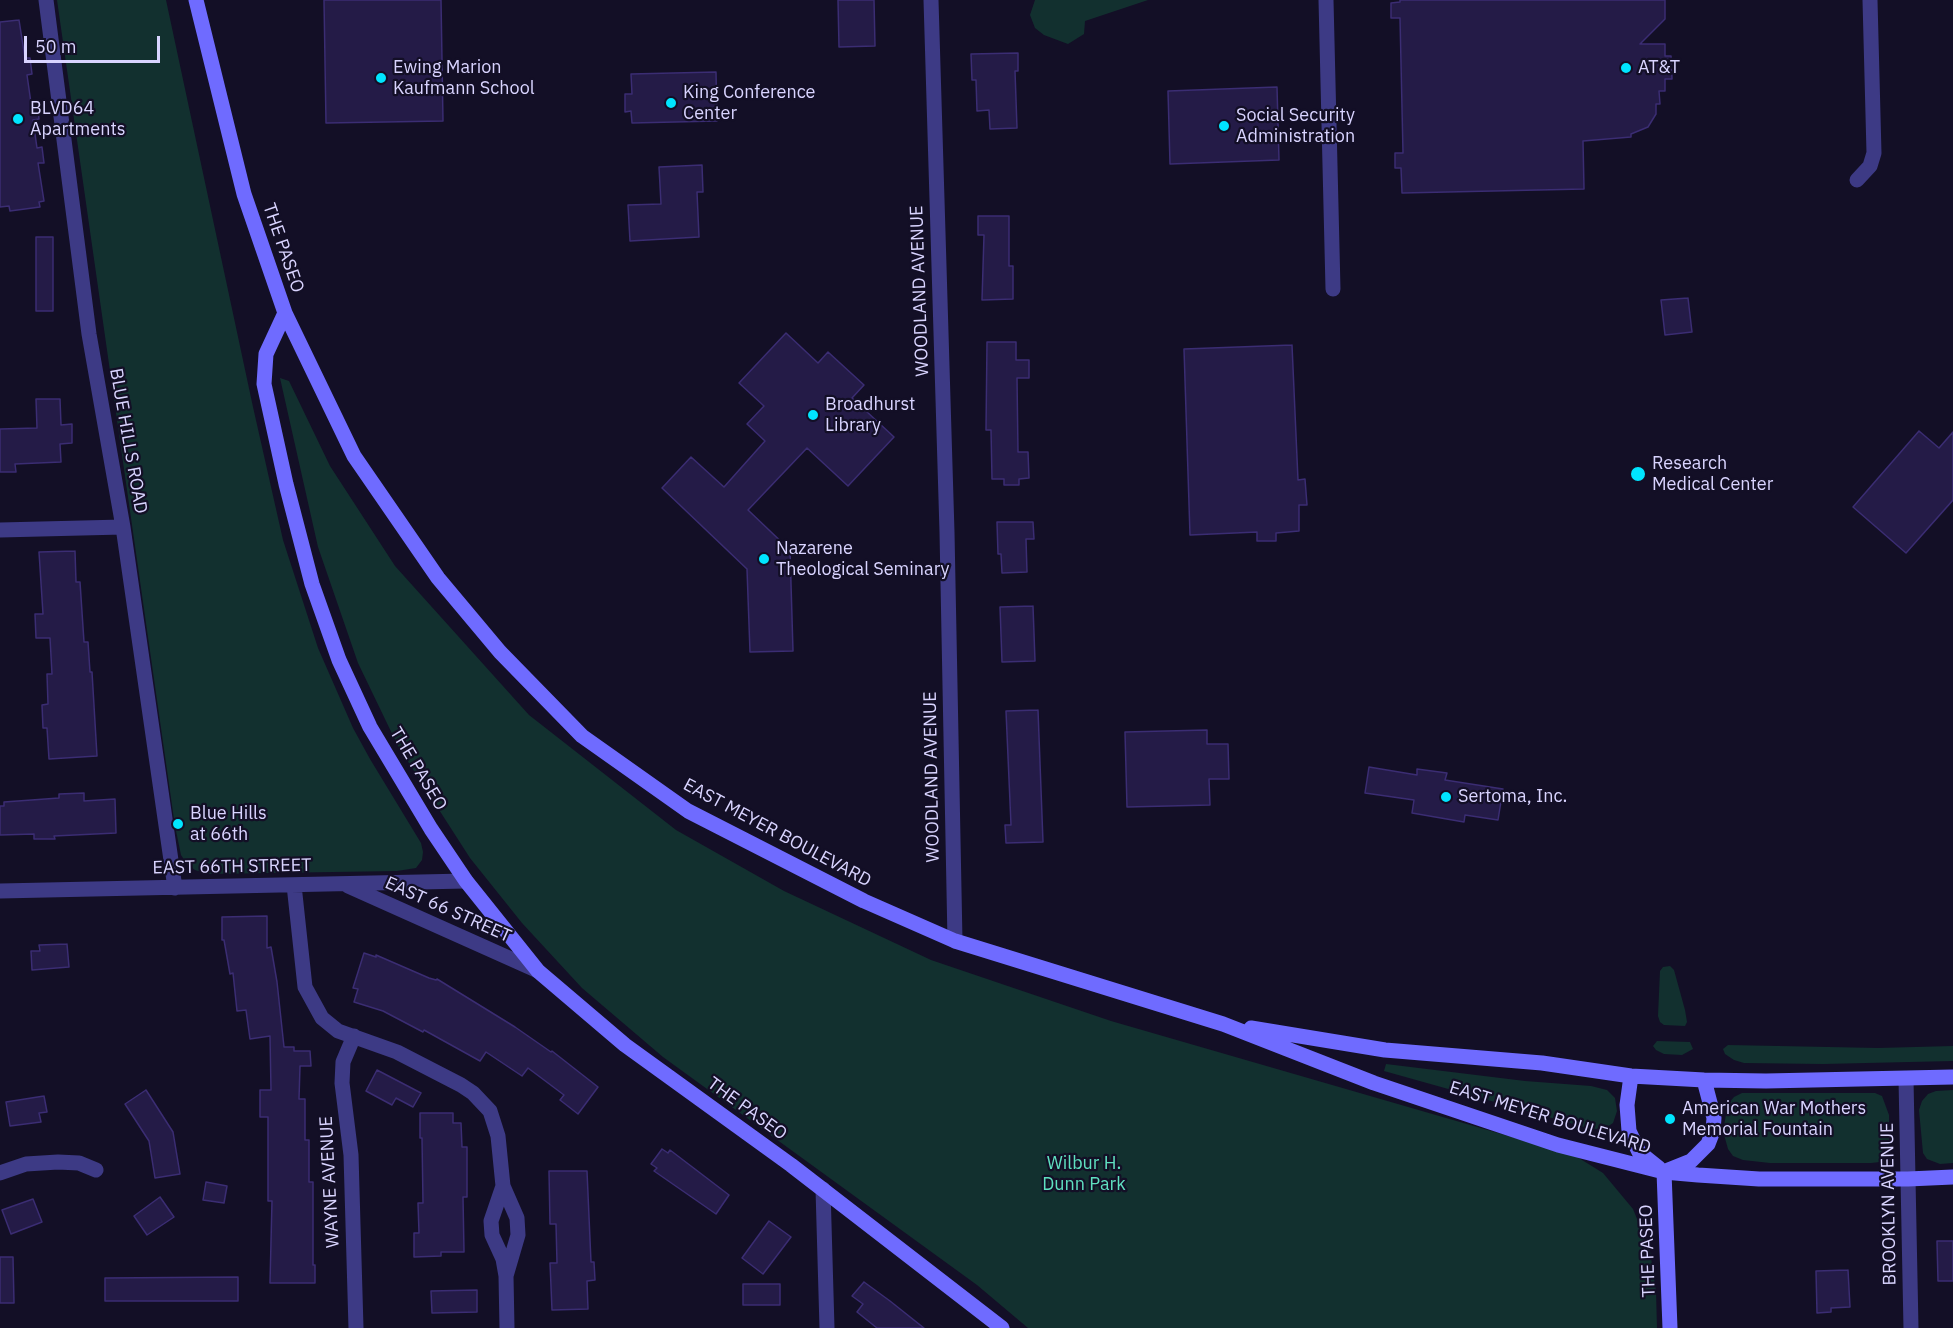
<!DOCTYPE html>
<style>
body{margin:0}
#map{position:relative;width:1953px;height:1328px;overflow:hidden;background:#130f26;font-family:"IBM Plex Sans",sans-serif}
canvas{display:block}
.scale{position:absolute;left:24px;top:36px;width:136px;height:27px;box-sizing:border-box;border:3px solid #d9d4ff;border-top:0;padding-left:8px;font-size:18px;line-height:21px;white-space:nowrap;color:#d9d4ff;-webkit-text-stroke:4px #130f26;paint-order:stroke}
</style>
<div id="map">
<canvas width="1953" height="1328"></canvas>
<div class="scale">50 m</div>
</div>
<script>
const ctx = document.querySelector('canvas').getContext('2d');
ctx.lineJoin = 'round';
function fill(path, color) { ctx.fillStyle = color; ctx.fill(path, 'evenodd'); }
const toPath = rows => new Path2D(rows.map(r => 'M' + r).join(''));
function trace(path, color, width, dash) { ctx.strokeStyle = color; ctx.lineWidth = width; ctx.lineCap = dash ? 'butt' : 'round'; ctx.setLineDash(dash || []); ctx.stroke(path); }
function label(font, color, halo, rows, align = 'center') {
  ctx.font = font + ' "IBM Plex Sans",sans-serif'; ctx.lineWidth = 4.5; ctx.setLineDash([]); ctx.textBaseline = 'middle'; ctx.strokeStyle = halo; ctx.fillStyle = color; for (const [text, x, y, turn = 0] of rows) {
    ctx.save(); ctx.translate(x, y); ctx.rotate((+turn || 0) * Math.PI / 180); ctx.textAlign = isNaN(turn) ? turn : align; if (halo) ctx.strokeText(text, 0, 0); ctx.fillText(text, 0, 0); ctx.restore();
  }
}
fill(toPath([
 [57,0,166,0,253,407,283,540,318,648,353,728,370,759,421,843,423,852,422,860,416,868,397,871,207,874,195,870,187,864,181,855,175,826],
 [1035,0,1148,0,1085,21,1084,34,1068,44,1044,35,1035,28,1030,15],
 [280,378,289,381,330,466,395,566,529,715,676,830,784,891,931,960,1111,1021,1574,1155,1603,1173,1633,1209,1650,1251,1656,1291,1657,1328,1028,1328,977,1285,663,1057,582,988,522,923,470,858,398,746,358,663,318,547],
 [1670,966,1674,970,1685,1010,1687,1022,1685,1026,1664,1025,1660,1022,1658,1016,1660,971,1663,967],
 [1657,1041,1690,1042,1693,1049,1682,1055,1664,1054,1656,1050,1653,1046],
 [1728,1045,1878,1048,1953,1046,1953,1061,1823,1064,1744,1063,1734,1060,1725,1054,1723,1049],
 [1386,1064,1525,1081,1591,1086,1607,1090,1615,1098,1617,1111,1613,1123,1607,1127,1596,1129,1584,1127,1384,1071],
 [1953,1090,1953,1163,1940,1164,1927,1159,1923,1153,1919,1110,1922,1101,1928,1094,1936,1091],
 [1742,1093,1875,1093,1882,1096,1889,1115,1889,1148,1887,1157,1880,1162,1871,1163,1770,1163,1743,1160,1733,1156,1728,1149,1723,1131,1728,1104,1734,1097]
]), '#12302f');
const building = toPath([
 [324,0,441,0,443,121,326,123,324,0],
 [838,0,874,0,875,46,839,47,838,0],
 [1400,0,1665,0,1665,19,1640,44,1665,44,1665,56,1671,56,1672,79,1665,79,1665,91,1659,91,1660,104,1656,104,1656,114,1648,127,1631,134,1631,137,1583,141,1584,189,1402,193,1401,168,1395,168,1395,153,1403,153,1400,18,1391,18,1391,3,1400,2,1400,0],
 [19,20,25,58,30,58,32,74,27,75,31,103,37,102,39,119,33,120,37,148,42,147,44,163,38,163,44,201,39,202,40,207,10,211,9,206,0,207,0,22,19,20],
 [1018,53,1018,71,1015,71,1017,128,990,129,989,110,977,111,976,80,972,80,971,54,1018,53],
 [716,72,717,121,632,123,631,111,625,112,625,94,632,94,631,74,716,72],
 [1277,87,1279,160,1170,164,1168,91,1277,87],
 [702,165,703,192,697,192,699,237,630,241,628,205,661,204,659,167,702,165],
 [978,216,1009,216,1009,266,1013,266,1013,299,982,300,984,235,978,235,978,216],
 [36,237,53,237,53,311,36,311,36,237],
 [1688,298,1692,332,1665,335,1661,300,1688,298],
 [786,333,818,363,828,352,864,385,852,398,894,437,848,486,807,448,748,510,790,550,793,651,750,652,747,569,662,488,691,457,724,487,765,441,747,424,764,406,739,383,786,333],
 [987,342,1016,342,1016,360,1029,360,1029,378,1017,378,1018,452,1028,452,1029,478,1019,479,1019,485,1004,485,1004,479,992,479,991,430,986,430,987,342],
 [1292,345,1298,480,1305,479,1307,505,1299,505,1299,531,1276,533,1276,541,1257,541,1257,532,1190,535,1184,349,1292,345],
 [36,399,60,399,61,425,72,424,72,443,60,444,61,462,15,464,16,472,0,472,0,429,37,428,36,399],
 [1919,431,1939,448,1953,432,1953,500,1906,553,1853,507,1919,431],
 [997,522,1033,522,1034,539,1026,539,1027,572,1002,573,1001,554,998,554,997,522],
 [75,551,76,582,80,582,84,642,88,642,90,672,92,672,97,756,49,759,47,728,43,728,42,705,48,704,47,674,52,674,50,638,36,638,35,614,43,614,39,552,75,551],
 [1033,606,1035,661,1002,662,1000,607,1033,606],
 [1038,710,1043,842,1006,843,1005,825,1011,825,1006,711,1038,710],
 [1207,730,1207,744,1228,744,1229,779,1209,779,1210,805,1127,807,1125,732,1207,730],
 [1369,767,1417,775,1417,769,1447,773,1445,780,1503,789,1498,820,1465,815,1464,822,1412,813,1414,800,1365,793,1369,767],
 [84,793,84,801,115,799,116,833,54,836,55,839,34,839,34,834,0,835,0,806,4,806,4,802,59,798,59,794,84,793],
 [267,916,267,948,271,947,277,982,284,1047,294,1047,294,1051,310,1051,311,1066,300,1066,299,1099,305,1099,305,1140,309,1140,309,1182,313,1182,313,1265,315,1265,315,1283,270,1283,272,1201,268,1201,268,1117,260,1117,260,1090,271,1090,270,1036,250,1039,246,1010,237,1011,233,973,230,974,224,940,222,940,222,917,267,916],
 [67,944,69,967,32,970,31,951,40,951,39,945,67,944],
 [364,953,376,957,376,955,429,978,436,980,437,979,515,1027,551,1052,552,1051,598,1087,578,1114,560,1100,564,1095,528,1068,522,1076,486,1052,480,1061,424,1030,423,1032,383,1011,354,1002,358,989,353,988,364,953],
 [377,1070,421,1093,413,1107,396,1098,392,1105,366,1091,377,1070],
 [146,1090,173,1132,180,1174,155,1178,149,1141,125,1104,146,1090],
 [44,1096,47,1112,39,1113,41,1122,10,1126,6,1102,44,1096],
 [420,1113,453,1113,453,1123,461,1123,462,1147,467,1147,467,1197,463,1197,464,1252,441,1252,441,1256,414,1257,414,1233,419,1233,418,1203,423,1203,422,1138,420,1138,420,1113],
 [662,1149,668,1153,670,1150,729,1195,716,1214,654,1171,657,1168,651,1164,662,1149],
 [549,1171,587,1171,591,1262,594,1262,595,1280,587,1281,588,1309,552,1310,550,1263,557,1263,556,1224,550,1224,549,1171],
 [206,1182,227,1186,224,1203,203,1200,206,1182],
 [160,1197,174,1217,147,1235,134,1216,160,1197],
 [33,1199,42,1222,11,1234,2,1210,33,1199],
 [769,1221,791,1237,763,1274,742,1258,769,1221],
 [1937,1241,1953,1241,1953,1281,1938,1281,1937,1241],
 [0,1257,13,1257,14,1303,0,1303,0,1257],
 [1848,1270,1850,1307,1831,1308,1831,1312,1817,1313,1816,1271,1848,1270],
 [238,1277,238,1301,105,1301,105,1278,238,1277],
 [864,1282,890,1301,924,1328,877,1328,857,1312,863,1304,852,1296,864,1282],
 [743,1284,780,1284,780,1305,743,1305,743,1284],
 [477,1290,477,1312,432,1313,431,1291,477,1290]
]);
fill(building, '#241b47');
trace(building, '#3b2d73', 1.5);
trace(toPath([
 [46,0,89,334,123,527,175,888],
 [931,0,947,532,955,941],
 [1326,0,1333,289],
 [1857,180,1870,166,1874,153,1870,0],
 [0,530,123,527],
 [294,885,305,987,322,1018,338,1031,397,1052,461,1085,473,1093,490,1111,498,1136,503,1186,517,1218,518,1235,506,1276],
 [348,886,538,971],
 [0,891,466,881],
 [354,1036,343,1062,342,1083,351,1155,356,1328],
 [1906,1079,1911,1328],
 [0,1173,26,1164,58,1162,79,1163,96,1170],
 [503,1186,491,1221,492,1235,503,1259,506,1276,507,1328],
 [823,1189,827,1328]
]), '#3d3a85', 15);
trace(toPath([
 [196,0,244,194,285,313,354,456,438,578,500,652,582,736,688,811,864,901,955,941,1223,1024,1374,1083,1558,1145,1664,1172,1698,1175,1759,1179,1908,1179,1953,1177],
 [285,313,266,354,264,384,286,484,312,584,339,660,370,727,431,829,466,881,538,971,625,1045,791,1165,1002,1328],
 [1251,1028,1385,1050,1542,1063,1631,1076,1704,1080,1766,1081,1953,1077],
 [1631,1076,1627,1105,1629,1131,1639,1152,1659,1168],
 [1666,1171,1691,1161,1708,1144,1713,1131,1714,1118,1704,1080],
 [1664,1172,1670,1328]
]), '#6f6bff', 15);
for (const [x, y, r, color] of [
 [1626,68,6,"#00e5ff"],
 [381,78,6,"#00e5ff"],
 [671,103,6,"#00e5ff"],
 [18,119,6,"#00e5ff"],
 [1224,126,6,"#00e5ff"],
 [813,415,6,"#00e5ff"],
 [1638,474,8,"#00e5ff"],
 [764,559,6,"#00e5ff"],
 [1446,797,6,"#00e5ff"],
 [178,824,6,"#00e5ff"],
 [1670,1119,6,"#00e5ff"]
]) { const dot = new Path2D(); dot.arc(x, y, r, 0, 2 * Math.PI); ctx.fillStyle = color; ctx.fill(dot); trace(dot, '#130f26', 2); }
label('18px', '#d9d4ff', '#130f26', [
 ["Ewing Marion",393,68],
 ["Kaufmann School",393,89],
 ["AT&T",1638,68],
 ["King Conference",683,93],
 ["Center",683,114],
 ["BLVD64",30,109],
 ["Apartments",30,130],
 ["Social Security",1236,116],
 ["Administration",1236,137],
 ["Broadhurst",825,405],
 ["Library",825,426],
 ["Research",1652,464],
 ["Medical Center",1652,485],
 ["Nazarene",776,549],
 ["Theological Seminary",776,570],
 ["Sertoma, Inc.",1458,797],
 ["Blue Hills",190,814],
 ["at 66th",190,835],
 ["American War Mothers",1682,1109],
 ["Memorial Fountain",1682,1130]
], 'left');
label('18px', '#d9d4ff', '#130f26', [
 ["THE PASEO",283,248,71],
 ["WOODLAND AVENUE",920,291,-92],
 ["BLUE HILLS ROAD",128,441,80],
 ["THE PASEO",418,769,59],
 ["WOODLAND AVENUE",932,777,-91],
 ["EAST MEYER BOULEVARD",777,833,28],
 ["EAST 66TH STREET",232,867,-1],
 ["EAST 66 STREET",448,910,24],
 ["THE PASEO",747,1109,36],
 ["EAST MEYER BOULEVARD",1550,1118,17],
 ["WAYNE AVENUE",330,1182,-93],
 ["BROOKLYN AVENUE",1889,1204,-91],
 ["THE PASEO",1648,1251,-92]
]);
label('18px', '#5fe0c0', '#130f26', [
 ["Wilbur H.",1084,1164],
 ["Dunn Park",1084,1185]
]);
</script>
